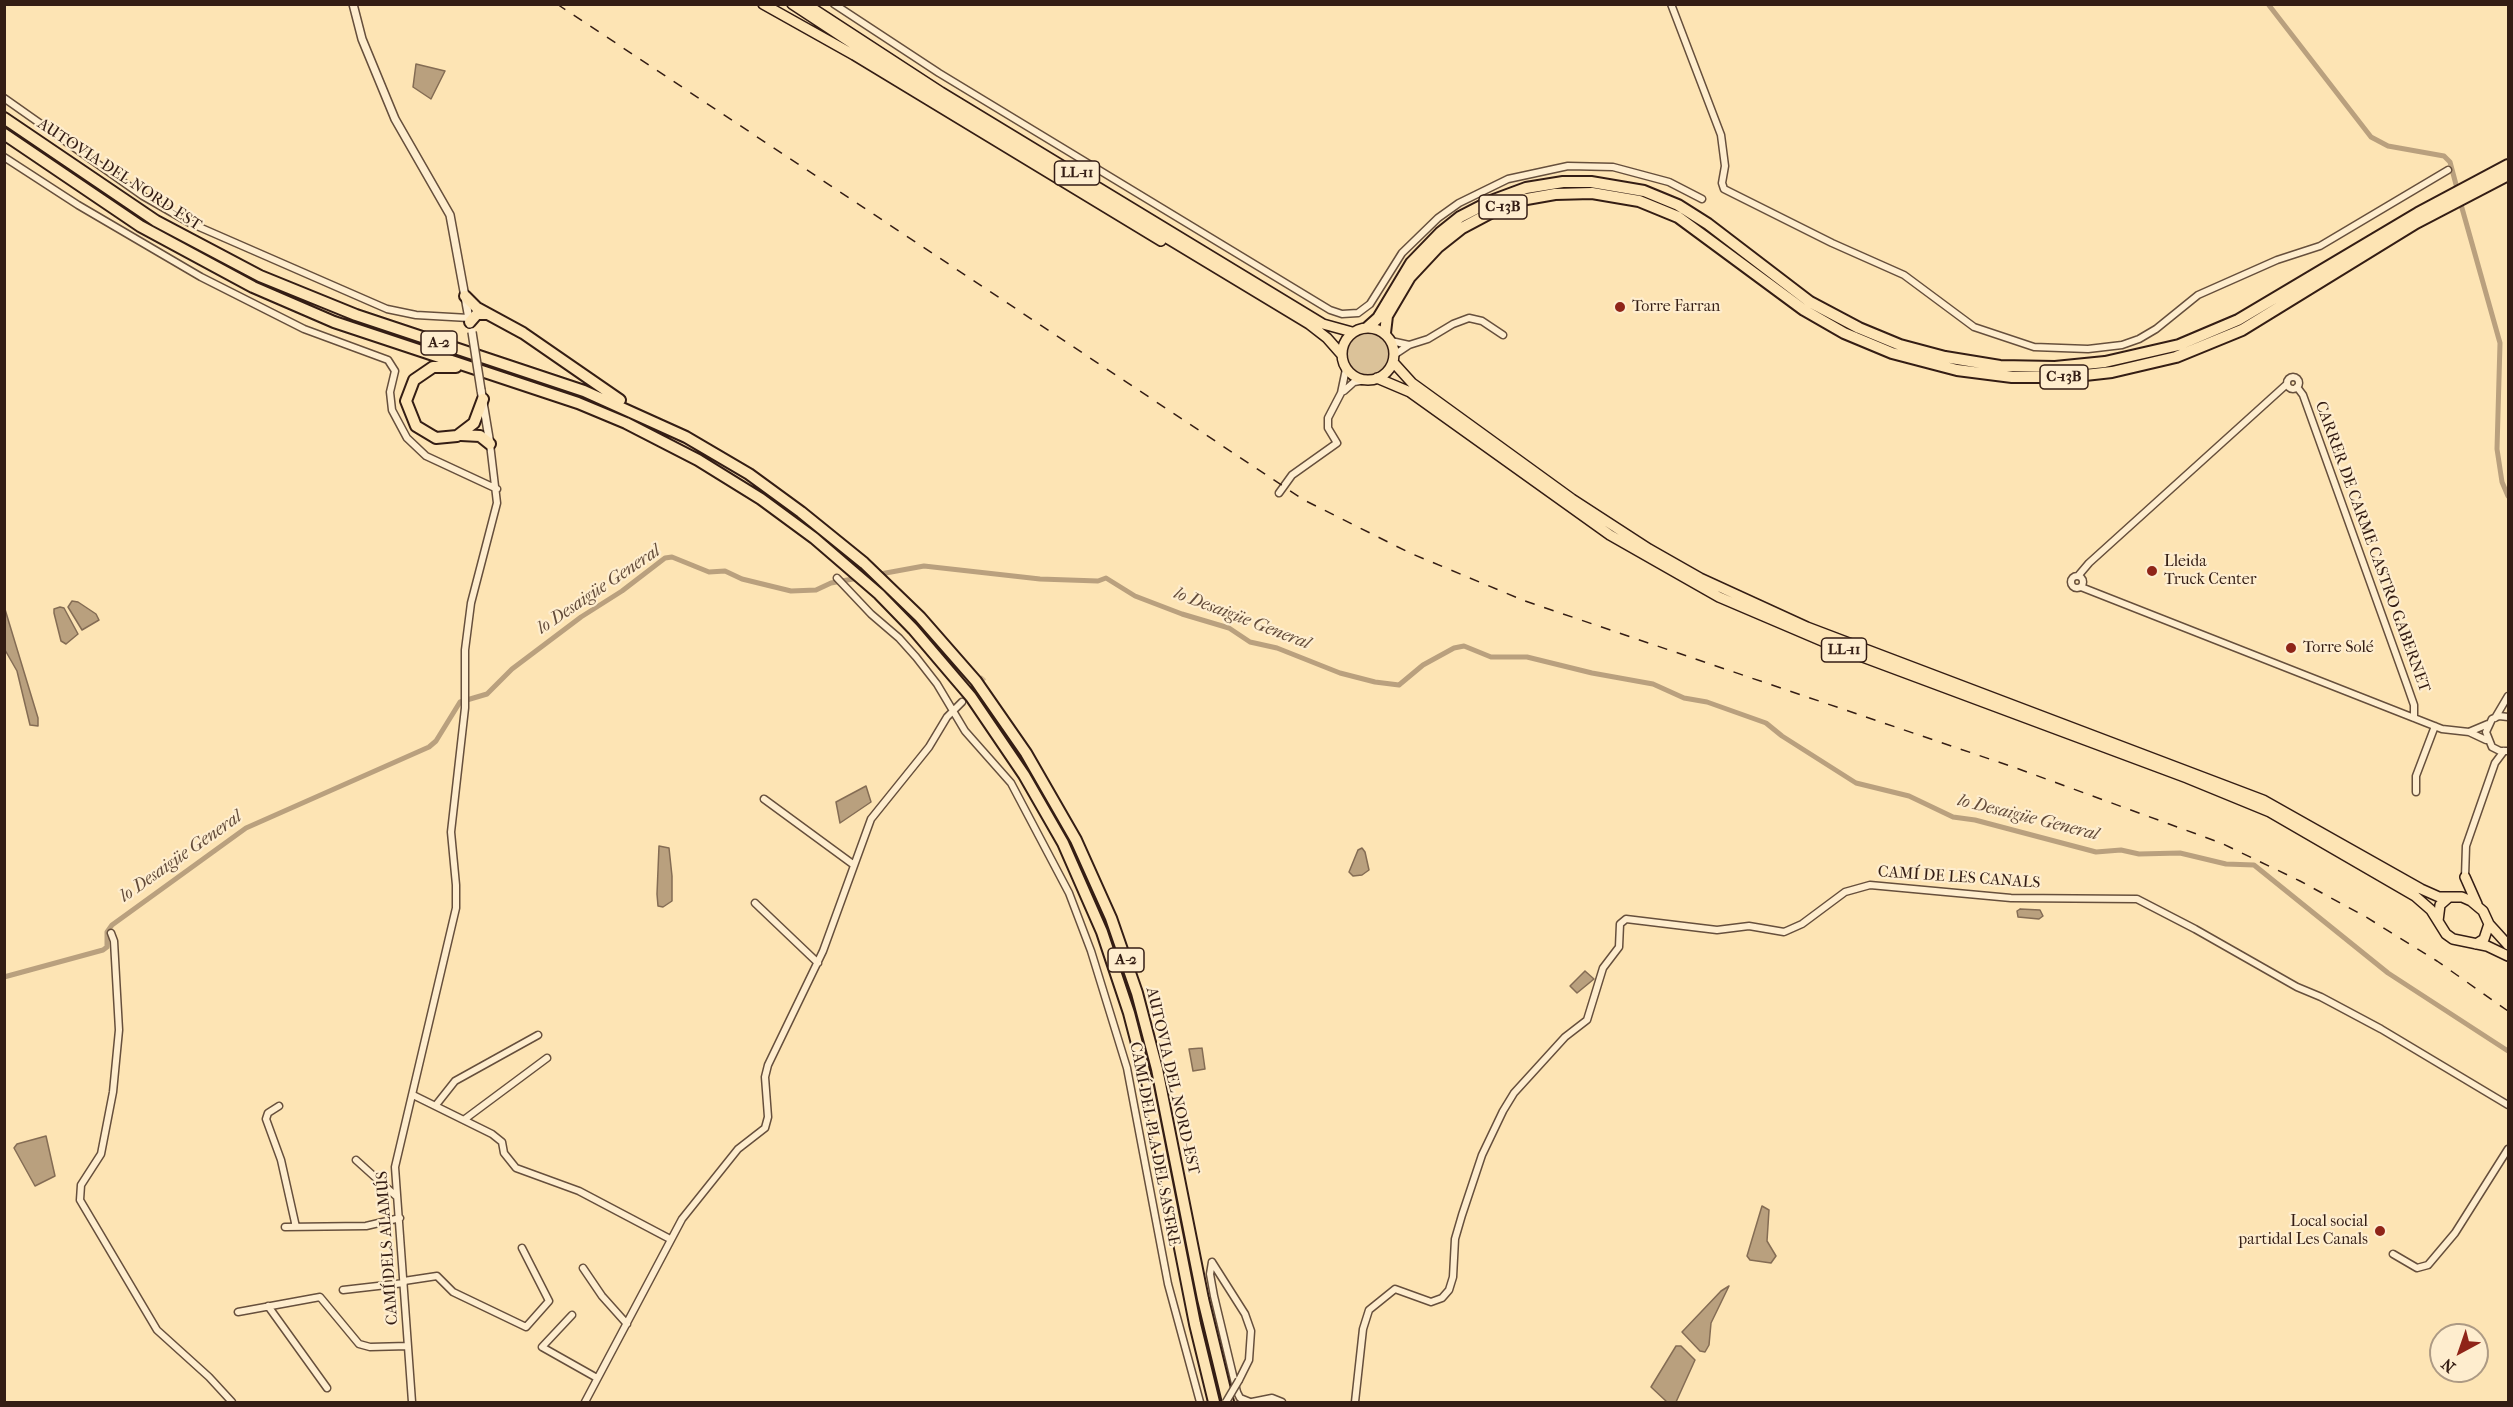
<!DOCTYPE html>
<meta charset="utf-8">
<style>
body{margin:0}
#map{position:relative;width:2513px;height:1407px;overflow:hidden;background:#fde4b4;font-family:"IM FELL French Canon",serif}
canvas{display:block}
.frame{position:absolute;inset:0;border:6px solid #341d14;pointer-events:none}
.north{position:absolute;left:2429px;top:1323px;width:60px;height:60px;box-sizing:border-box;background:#feedce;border:2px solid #ad9a84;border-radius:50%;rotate:220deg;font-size:16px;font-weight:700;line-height:24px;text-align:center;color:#341d14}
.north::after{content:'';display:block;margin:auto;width:21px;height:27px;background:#8f2418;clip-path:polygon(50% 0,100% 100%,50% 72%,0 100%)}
</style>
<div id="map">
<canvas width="2513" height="1407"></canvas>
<div class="frame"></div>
<div class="north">N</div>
</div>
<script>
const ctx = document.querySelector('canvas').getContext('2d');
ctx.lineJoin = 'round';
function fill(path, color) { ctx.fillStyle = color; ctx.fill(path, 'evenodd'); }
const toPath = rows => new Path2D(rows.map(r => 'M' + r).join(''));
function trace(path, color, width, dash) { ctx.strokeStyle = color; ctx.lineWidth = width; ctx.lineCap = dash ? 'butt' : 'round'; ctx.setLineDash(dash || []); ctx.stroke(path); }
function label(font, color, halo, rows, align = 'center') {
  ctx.font = font + ' "IM FELL French Canon",serif'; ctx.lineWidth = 4.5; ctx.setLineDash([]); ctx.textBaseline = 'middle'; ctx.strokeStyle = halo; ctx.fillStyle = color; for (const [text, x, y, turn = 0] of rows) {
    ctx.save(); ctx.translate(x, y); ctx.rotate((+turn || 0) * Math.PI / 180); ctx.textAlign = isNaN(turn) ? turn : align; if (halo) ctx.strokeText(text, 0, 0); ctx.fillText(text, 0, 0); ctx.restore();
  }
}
fill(toPath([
 '1346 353a22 22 0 1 1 44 0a22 22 0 1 1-44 0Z'
]), '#dbc299');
const water = toPath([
 [416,64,445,71,431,99,413,87,416,64],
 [72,601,78,602,96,614,99,620,82,630,68,607,72,601],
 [4,606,38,718,38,726,30,725,17,671,5,650,4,606],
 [60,607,64,608,78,634,66,644,61,641,54,613,54,609,60,607],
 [866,786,871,802,840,823,836,802,866,786],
 [659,846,669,848,672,876,672,901,663,907,658,906,657,894,659,846],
 [1362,848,1365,852,1369,870,1362,875,1353,876,1349,872,1358,850,1362,848],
 [2020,909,2040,910,2043,916,2039,919,2018,917,2017,911,2020,909],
 [1585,971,1594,979,1577,993,1570,986,1585,971],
 [1202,1048,1205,1069,1193,1071,1189,1049,1202,1048],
 [46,1136,55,1176,35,1186,14,1148,17,1144,46,1136],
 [1762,1206,1769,1210,1767,1241,1776,1256,1771,1263,1750,1260,1747,1256,1762,1206],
 [1729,1286,1711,1323,1709,1345,1705,1352,1700,1351,1682,1332,1721,1291,1729,1286],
 [1676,1346,1681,1346,1695,1360,1676,1402,1667,1402,1651,1387,1676,1346]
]);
fill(water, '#b9a07e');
trace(water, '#846c54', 1.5);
trace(toPath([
 [2268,4,2371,137,2388,146,2444,156,2450,162,2458,192],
 [2460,201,2500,343,2497,449,2502,482,2508,496],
 [4,977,103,950,107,947,107,932,112,925,246,828,429,747,436,741,460,702,487,694,512,669,581,617,622,591,665,558,672,557,709,572,725,571,742,579,791,591,816,590,831,583,924,566,1040,579,1098,581,1106,578,1135,596,1182,614,1229,628,1250,642,1277,648,1340,673,1375,682,1399,685,1423,665,1454,648,1464,646,1491,657,1527,657,1592,673,1653,684,1684,698,1707,702,1766,723,1782,736,1856,783,1909,796,1953,817,1975,820,2096,852,2121,850,2139,854,2180,853,2226,864,2254,865,2388,973,2508,1051]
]), '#b9a07e', 5);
trace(toPath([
 [962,702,985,676]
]), '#d5bc94', 6, [6, 3]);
const minor = toPath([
 [834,4,939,73,1330,310,1342,314,1358,313,1370,304,1402,253,1438,218,1459,203,1508,179,1568,166,1613,167,1669,182,1702,199],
 [1671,4,1721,135,1725,166,1722,183,1724,189,1832,243,1904,275,1974,327,2034,347,2088,349,2122,345,2139,339,2156,329,2198,295,2277,260,2320,246,2448,170],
 [4,98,143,196,190,223,387,309,416,315,469,318],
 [4,157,78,205,201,277,304,329,388,360,395,371,390,392,392,410,407,438,426,456,497,489],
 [1391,341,1409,345],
 [1394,355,1409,345,1428,339,1453,324,1469,318,1482,321,1503,335],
 '2287 383a6 6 0 1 1 12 0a6 6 0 1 1-12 0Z',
 [2297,387,2303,395,2407,685,2414,705,2414,718],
 [1344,391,1354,382,1367,380],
 [1279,493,1292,475,1337,443,1328,428,1328,418,1341,393,1346,369],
 '2071 582a6 6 0 1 1 12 0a6 6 0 1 1-12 0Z',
 [2078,576,2089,563,2287,384],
 [837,578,871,614,899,638,916,657,937,684,965,731,1011,783,1069,893,1091,951,1127,1068,1168,1284,1200,1402],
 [2081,587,2442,729,2469,732,2486,740],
 [2508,717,2499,716,2492,719,2486,732,2492,747,2500,751,2508,751],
 [2495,718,2508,696],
 [2469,732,2488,724],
 [2416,792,2416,776,2435,726],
 [764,799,854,865],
 [2465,877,2466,846,2495,763,2504,751],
 [755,903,818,963],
 [111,933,114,941,119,1030,113,1092,101,1154,81,1185,80,1200,157,1330,209,1377,232,1402],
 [413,1095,492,1134,502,1142,504,1153,516,1168,579,1191,670,1239],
 [436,1105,455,1081,538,1035],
 [279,1106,268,1113,266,1119,281,1160,296,1227],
 [465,1119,547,1058],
 [356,1160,397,1197],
 [285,1227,366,1226,400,1218],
 [2393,1254,2417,1268,2428,1265,2455,1233,2508,1149],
 [1212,1262,1210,1274,1214,1296,1237,1392,1240,1398,1250,1402],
 [1212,1262,1245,1314,1251,1331,1249,1360,1239,1380],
 [583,1268,602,1296,627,1324],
 [404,1281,437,1276,453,1292,526,1327,549,1301,522,1248],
 [343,1290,404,1283],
 [268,1306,327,1388],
 [238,1312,320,1297,359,1344,370,1347,408,1346],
 [572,1315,542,1347,597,1378],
 [412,1402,395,1167,456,908,456,885,451,832,465,708,465,650,471,603,497,503,490,444],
 [585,1402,682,1219,738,1149,765,1128,768,1117,765,1077,768,1065,823,951,871,819,929,747,947,717,962,702],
 [1252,1402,1272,1398,1282,1402],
 [1355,1402,1363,1329,1369,1310,1395,1289,1431,1302,1442,1298,1449,1290,1453,1277,1455,1239,1462,1215,1482,1155,1503,1111,1514,1093,1565,1037,1587,1020,1603,968,1619,947,1620,924,1626,919,1717,930,1749,926,1784,932,1802,924,1845,892,1870,885,2011,898,2137,899,2195,929,2297,987,2321,997,2381,1029,2508,1105]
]);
const tertiary = toPath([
 [353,4,362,39,395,119,450,215,470,324],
 [481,390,490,444]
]);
const trunk = toPath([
 [763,4,854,55,1161,241],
 [792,4,938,100,1309,324,1327,338,1342,355],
 [806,4,941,92,1323,324,1352,332],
 '1342 354a26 26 0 1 1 52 0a26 26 0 1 1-52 0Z',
 [1393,362,1412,383,1572,499,1649,549,1700,578,1807,627,2263,800,2421,889,2439,897,2462,897,2471,901,2483,911,2489,924,2508,945],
 [1377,378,1410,392,1610,535,1719,597,1841,649,2187,778,2270,812,2415,896,2431,910,2446,934,2453,939,2487,946,2508,956],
 [2465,877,2477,904],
 [2438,921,2440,905,2448,898],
 [2476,944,2484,939,2489,924]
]);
const motorway = toPath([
 [4,118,156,221,260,276,356,315,584,391,686,437,749,474,801,512,864,563,920,617,976,681,1026,753,1076,840,1111,918,1137,993,1157,1069,1203,1299,1228,1402],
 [4,134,140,226,253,287,334,322,578,403,626,423,698,460,761,499,814,538,879,594,913,629,971,697,1024,775,1063,843,1102,932,1129,1013,1148,1086,1195,1324,1214,1402],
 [465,296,477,308,523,333,620,400],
 [470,322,477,314,488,314],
 [1368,327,1378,318,1411,263,1440,233,1460,217,1491,201,1526,188,1563,182,1591,182,1644,191,1678,205,1708,224,1810,302,1859,328,1900,345,1945,357,2000,366,2055,367,2105,362,2179,345,2238,320,2418,213,2508,165],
 [1385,333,1387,316,1410,277,1438,247,1462,228,1494,211,1521,200,1555,194,1592,193,1639,201,1678,217,1804,310,1844,333,1892,353,1957,370,2012,377,2067,377,2112,372,2176,357,2242,330,2416,223,2508,175],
 [456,367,433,367,414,380,406,401,416,426,436,438,457,436,474,423,483,399],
 [461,435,480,436,490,444]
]);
trace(minor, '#664f3c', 9);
trace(tertiary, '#664f3c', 10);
trace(trunk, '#341d14', 12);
trace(motorway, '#341d14', 14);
trace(minor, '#feedce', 6);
trace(tertiary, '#feedce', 7);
trace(trunk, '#fde4b4', 9);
trace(motorway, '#fde4b4', 10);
trace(toPath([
 [557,4,1304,500,1410,553,1525,601,2016,768,2221,843,2300,881,2366,917,2437,961,2508,1011]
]), '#341d14', 1.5, [10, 10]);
const minorBridge = toPath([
 [1226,1402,1239,1380]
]);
const tertiaryBridge = toPath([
 [472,332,481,390]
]);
trace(minorBridge, '#664f3c', 9, []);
trace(tertiaryBridge, '#664f3c', 10, []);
trace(minorBridge, '#feedce', 6);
trace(tertiaryBridge, '#feedce', 7);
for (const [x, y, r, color] of [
 [1620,307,6,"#8f2418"],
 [2152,571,6,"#8f2418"],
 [2291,648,6,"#8f2418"],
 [2380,1231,6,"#8f2418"]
]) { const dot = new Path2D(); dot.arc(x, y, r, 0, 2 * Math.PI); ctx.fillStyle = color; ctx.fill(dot); trace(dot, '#feedce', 2); }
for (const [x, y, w] of [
 [1077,173,45],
 [1503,207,48],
 [439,343,36],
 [2064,377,48],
 [1844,650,45],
 [1126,960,36]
]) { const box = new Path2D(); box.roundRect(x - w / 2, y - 12, w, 24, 4.5); ctx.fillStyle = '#feedce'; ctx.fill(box); trace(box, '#341d14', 1.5); }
label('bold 15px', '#341d14', null, [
 ["LL-11",1077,173],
 ["C-13B",1503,207],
 ["A-2",439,343],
 ["C-13B",2064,377],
 ["LL-11",1844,650],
 ["A-2",1126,960]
]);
label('16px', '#341d14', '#feedce', [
 ["AUTOVIA DEL NORD-EST",119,175,33],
 ["CARRER DE CARME CASTRO GABERNET",2372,547,70],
 ["CAMÍ DE LES CANALS",1959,878,4],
 ["AUTOVIA DEL NORD-EST",1172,1081,77],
 ["CAMÍ DEL PLA DEL SASTRE",1154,1144,79],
 ["CAMÍ DELS ALAMÚS",388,1248,-94]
]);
label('16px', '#341d14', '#feedce', [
 ["Torre Farran",1632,307],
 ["Lleida",2164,562],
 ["Truck Center",2164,580],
 ["Torre Solé",2303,648],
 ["Local social",2368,1222,"right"],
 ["partidal Les Canals",2368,1240,"right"]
], 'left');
label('italic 18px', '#634b39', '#feedce', [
 ["lo Desaigüe General",599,590,-34],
 ["lo Desaigüe General",1242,619,21],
 ["lo Desaigüe General",2028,818,14],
 ["lo Desaigüe General",181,857,-35]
]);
</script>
